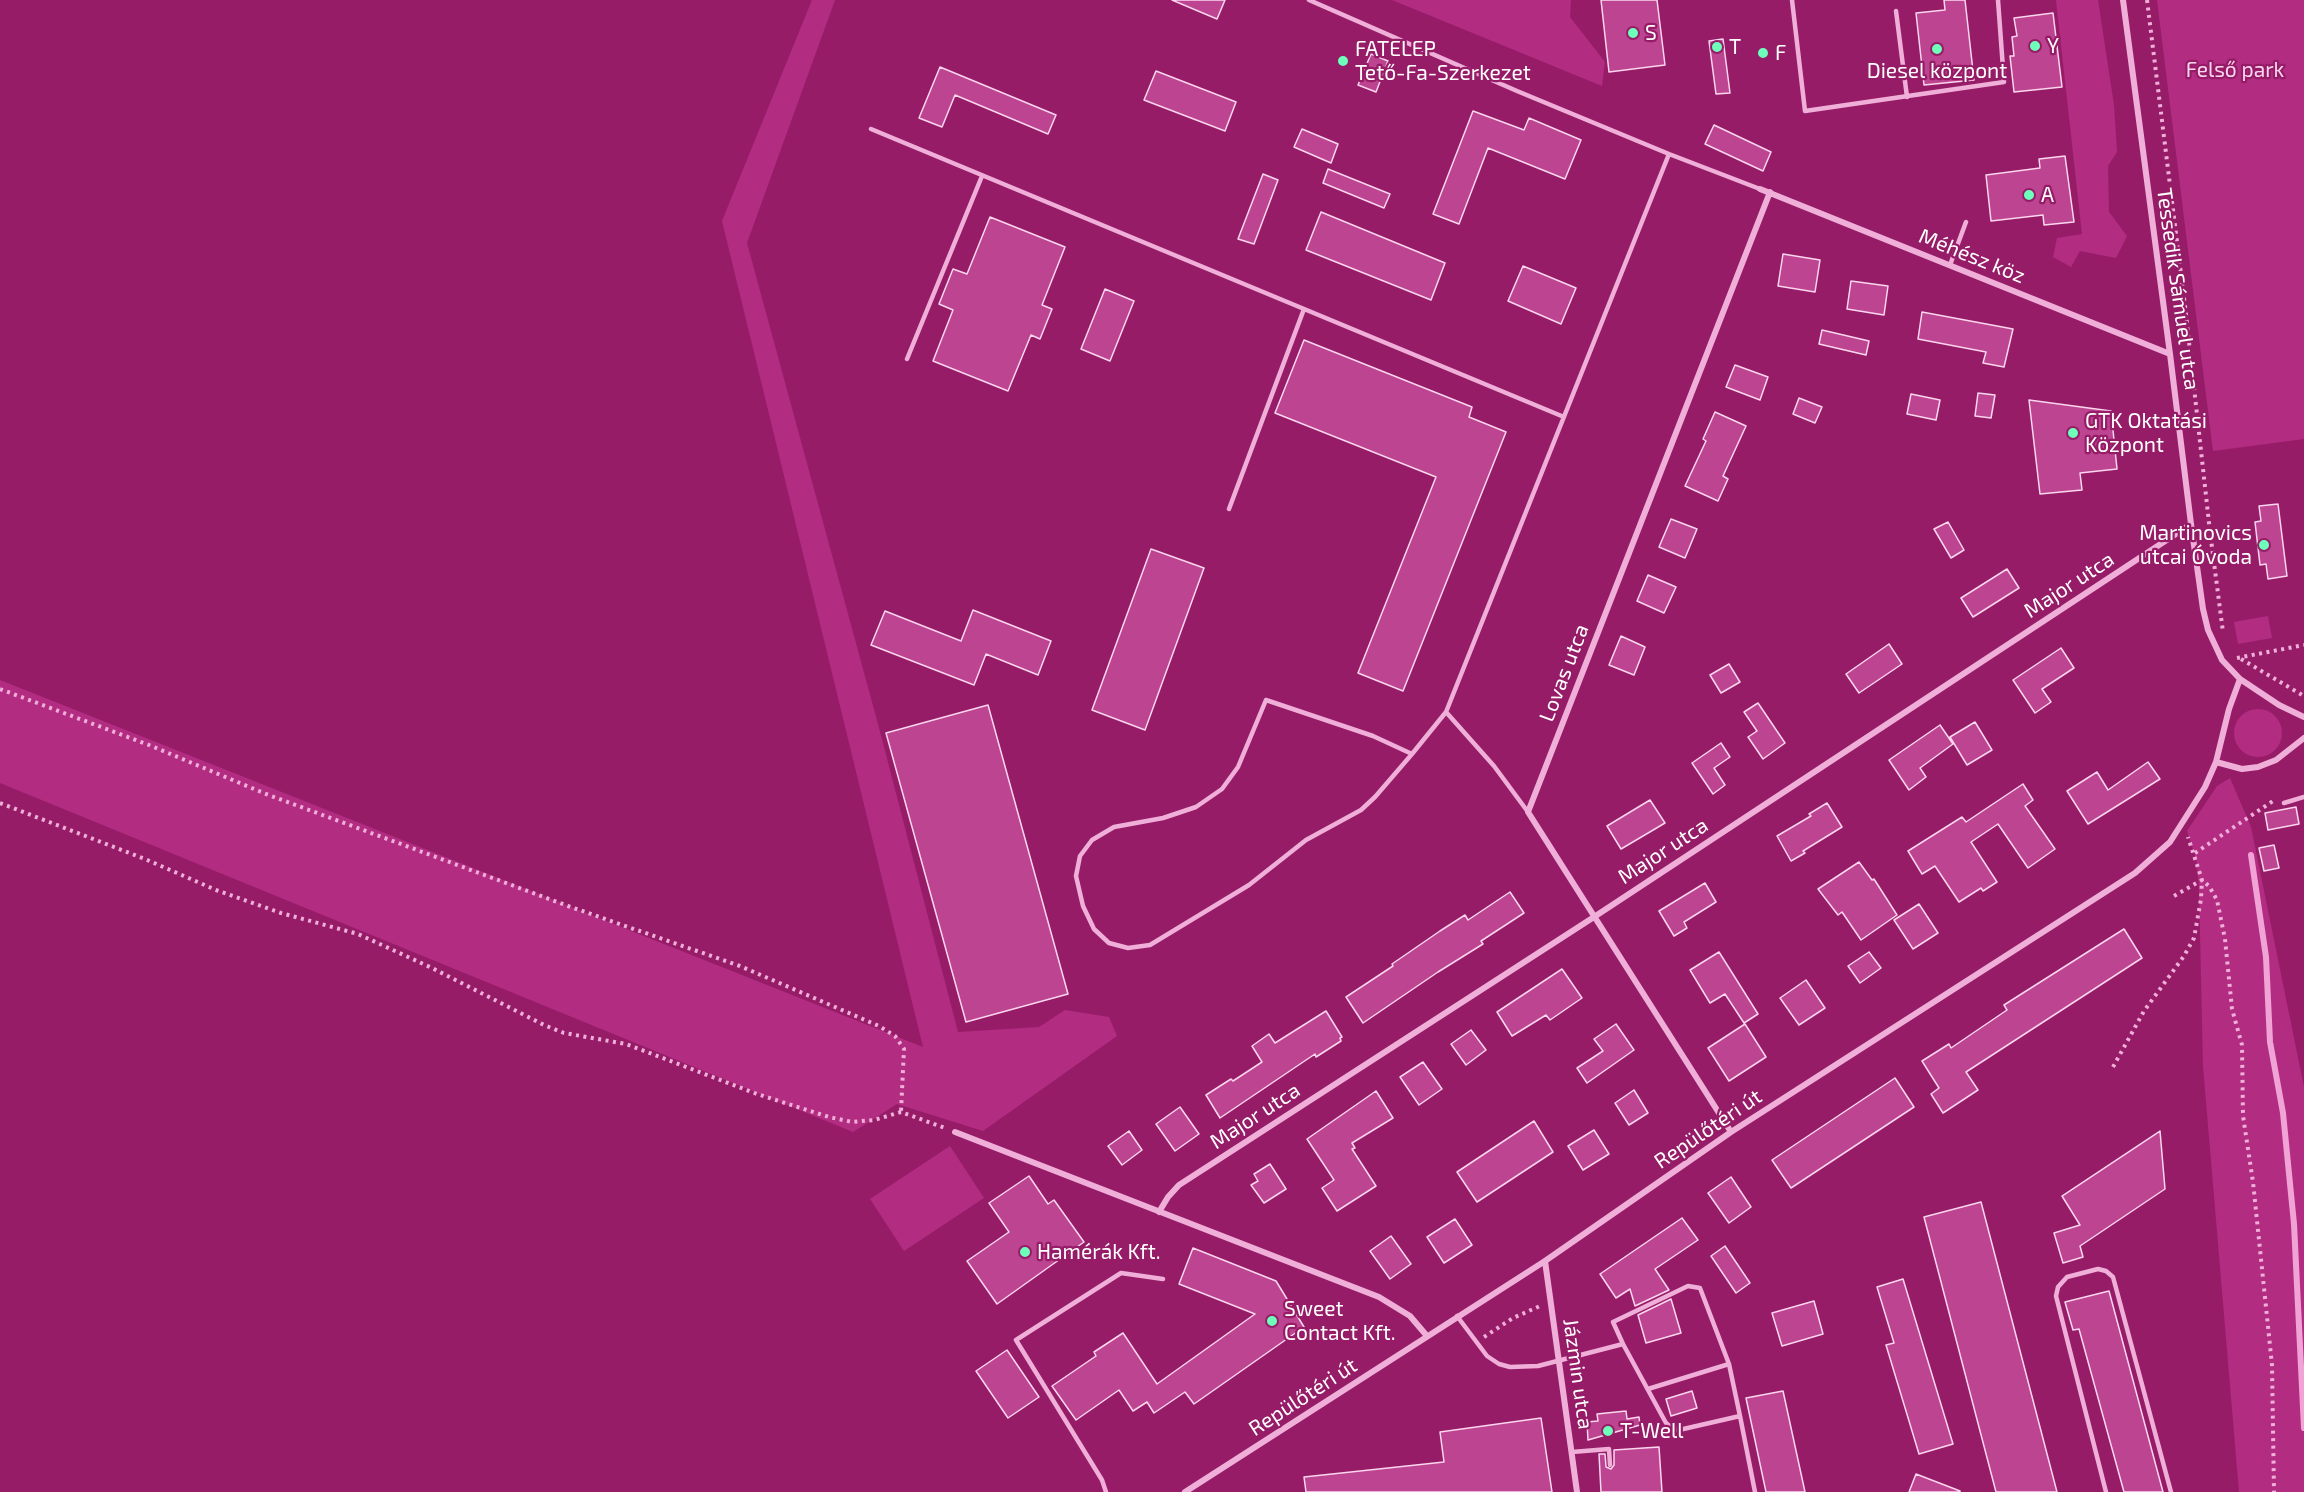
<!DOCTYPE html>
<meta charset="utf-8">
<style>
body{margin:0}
canvas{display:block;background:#961c68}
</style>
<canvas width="2304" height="1492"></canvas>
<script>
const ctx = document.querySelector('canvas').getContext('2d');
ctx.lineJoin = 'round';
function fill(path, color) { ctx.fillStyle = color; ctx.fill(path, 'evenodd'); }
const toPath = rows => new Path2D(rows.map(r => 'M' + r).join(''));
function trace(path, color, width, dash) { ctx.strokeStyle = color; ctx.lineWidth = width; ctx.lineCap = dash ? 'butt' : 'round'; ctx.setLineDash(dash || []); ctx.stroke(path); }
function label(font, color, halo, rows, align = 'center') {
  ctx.font = font + ' "Exo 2",sans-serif'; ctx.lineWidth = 4.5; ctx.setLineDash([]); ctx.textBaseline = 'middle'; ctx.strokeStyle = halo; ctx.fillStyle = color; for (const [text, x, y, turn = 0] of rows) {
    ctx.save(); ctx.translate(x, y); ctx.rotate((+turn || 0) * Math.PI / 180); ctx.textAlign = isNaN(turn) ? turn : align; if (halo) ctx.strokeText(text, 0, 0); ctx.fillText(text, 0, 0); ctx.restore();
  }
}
fill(toPath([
 [812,0,835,0,747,243,878,724,958,1032,1039,1027,1065,1010,1109,1017,1117,1036,983,1131,897,1104,853,1132,0,783,0,680,923,1047,722,221],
 [1392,0,1571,0,1570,17,1605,62,1602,86],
 [2056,0,2098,0,2114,105,2117,152,2108,166,2109,212,2127,236,2116,258,2080,251,2071,267,2053,257,2057,238,2082,234],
 [2157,0,2304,0,2304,439,2213,451],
 [2268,616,2272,638,2238,644,2234,622],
 '2234 733a24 24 0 1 1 48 0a24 24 0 1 1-48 0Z',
 [2230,778,2251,827,2304,1087,2304,1492,2239,1492,2203,1066,2199,887,2196,858,2187,831,2217,786],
 [950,1146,984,1198,904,1251,870,1199]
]), '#b22c82');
trace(toPath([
 [2251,855,2266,957,2270,1042,2283,1113,2294,1224,2304,1428]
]), '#f1a3d6', 6);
const building = toPath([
 [1172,0,1225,0,1217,19,1172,0],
 [1601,0,1657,0,1665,65,1609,72,1601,0],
 [1944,0,1965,0,1974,80,1924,85,1916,13,1945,10,1944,0],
 [2053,13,2062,87,2014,92,2010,56,2014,56,2012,37,2017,36,2014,18,2053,13],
 [1723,39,1730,93,1716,94,1709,41,1723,39],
 [1371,54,1388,61,1376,92,1358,85,1371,54],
 [940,67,1056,115,1048,134,955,95,942,127,919,118,940,67],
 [1156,71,1236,102,1225,131,1144,100,1156,71],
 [1473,111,1524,130,1529,118,1581,140,1565,179,1488,148,1459,224,1433,214,1473,111],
 [1714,125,1771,152,1763,171,1705,144,1714,125],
 [1302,129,1338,144,1331,163,1294,147,1302,129],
 [2065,156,2074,222,2044,225,2043,215,1991,221,1986,175,2040,168,2039,159,2065,156],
 [1328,169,1390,194,1384,208,1323,183,1328,169],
 [1263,174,1278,180,1254,244,1238,239,1263,174],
 [1321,212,1445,263,1431,300,1306,250,1321,212],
 [990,217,1065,247,1042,305,1052,309,1040,339,1031,335,1008,391,933,361,953,310,939,304,953,269,967,274,990,217],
 [1783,254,1820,260,1815,292,1778,286,1783,254],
 [1523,266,1576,288,1561,324,1508,301,1523,266],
 [1851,281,1888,286,1884,315,1847,309,1851,281],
 [1105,289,1134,301,1110,361,1081,349,1105,289],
 [1922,312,2013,329,2004,367,1983,363,1986,352,1918,339,1922,312],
 [1822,330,1869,341,1866,355,1819,344,1822,330],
 [1304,340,1472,407,1469,417,1506,432,1403,691,1358,673,1436,477,1275,413,1304,340],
 [1735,365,1768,377,1760,400,1726,387,1735,365],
 [1978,393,1995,395,1991,418,1975,416,1978,393],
 [1911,394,1940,400,1936,420,1907,414,1911,394],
 [1799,398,1822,407,1815,423,1793,414,1799,398],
 [2029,400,2111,411,2117,469,2080,473,2082,490,2040,494,2029,400],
 [1715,412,1746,426,1723,476,1728,479,1718,501,1685,486,1706,441,1703,439,1715,412],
 [2278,504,2287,576,2268,579,2266,564,2260,565,2255,522,2261,521,2259,506,2278,504],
 [1671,519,1697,529,1685,558,1659,547,1671,519],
 [1948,522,1964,550,1951,558,1934,529,1948,522],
 [1151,549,1204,568,1145,730,1092,710,1151,549],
 [2007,569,2019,588,1973,617,1961,598,2007,569],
 [1648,575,1676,587,1664,613,1637,601,1648,575],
 [973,610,1051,641,1038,675,986,654,974,685,871,645,885,611,961,641,973,610],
 [1621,636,1645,647,1634,675,1609,665,1621,636],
 [1889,644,1902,664,1859,693,1846,674,1889,644],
 [2061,648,2074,668,2042,689,2051,702,2035,713,2013,680,2061,648],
 [1729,664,1740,682,1721,693,1710,675,1729,664],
 [1758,703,1785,743,1763,759,1748,737,1757,731,1744,712,1758,703],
 [988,705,1068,994,966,1022,886,733,988,705],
 [1975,722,1992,750,1967,765,1950,737,1975,722],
 [1940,725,1953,744,1920,768,1926,777,1909,790,1889,760,1940,725],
 [1721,743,1730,757,1714,768,1725,785,1713,794,1692,763,1721,743],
 [2148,762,2160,779,2088,824,2067,791,2097,772,2108,790,2148,762],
 [2023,784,2033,800,2025,806,2055,849,2028,868,1998,824,1971,842,1997,882,1983,891,1981,888,1959,902,1935,866,1922,874,1908,851,1962,817,1966,822,2023,784],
 [1650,800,1665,823,1621,849,1607,826,1650,800],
 [1827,803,1842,827,1803,851,1805,853,1791,861,1777,836,1811,816,1809,814,1827,803],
 [2296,807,2299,824,2268,830,2265,813,2296,807],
 [2274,845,2279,868,2264,871,2259,848,2274,845],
 [1859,862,1872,880,1874,879,1897,915,1861,940,1842,912,1838,915,1818,889,1859,862],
 [1705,883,1716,902,1684,922,1687,928,1674,936,1659,911,1705,883],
 [1510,892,1524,913,1481,941,1483,944,1438,972,1363,1023,1346,997,1393,966,1392,964,1440,931,1465,915,1468,920,1510,892],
 [1919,904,1938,933,1913,949,1894,920,1919,904],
 [2124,929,2142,958,1966,1072,1978,1090,1943,1113,1931,1094,1939,1088,1922,1061,1949,1044,1951,1048,2007,1010,2004,1005,2124,929],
 [1719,952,1758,1014,1744,1023,1725,994,1710,1003,1690,970,1719,952],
 [1869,952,1881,968,1860,983,1848,966,1869,952],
 [1562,969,1582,998,1550,1020,1546,1015,1512,1036,1497,1012,1562,969],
 [1806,980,1825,1008,1799,1025,1780,998,1806,980],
 [1326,1011,1342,1037,1340,1038,1341,1041,1316,1057,1315,1054,1220,1118,1206,1095,1231,1079,1233,1081,1262,1062,1252,1046,1269,1034,1275,1043,1326,1011],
 [1616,1024,1634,1050,1587,1083,1577,1068,1603,1051,1594,1039,1616,1024],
 [1745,1024,1766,1057,1729,1081,1708,1048,1745,1024],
 [1471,1030,1486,1050,1466,1065,1451,1044,1471,1030],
 [1423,1062,1442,1089,1419,1105,1400,1077,1423,1062],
 [1895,1078,1914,1107,1791,1188,1772,1160,1895,1078],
 [1634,1090,1648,1113,1629,1125,1615,1103,1634,1090],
 [1376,1091,1393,1118,1352,1143,1355,1148,1352,1149,1376,1186,1337,1211,1322,1188,1334,1180,1307,1139,1376,1091],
 [1180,1107,1199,1134,1175,1151,1156,1124,1180,1107],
 [1534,1121,1553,1152,1477,1202,1457,1172,1534,1121],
 [1594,1130,1609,1154,1583,1170,1568,1146,1594,1130],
 [1129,1131,1142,1150,1122,1165,1108,1146,1129,1131],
 [2160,1131,2165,1189,2080,1246,2083,1257,2063,1263,2054,1233,2080,1225,2062,1196,2160,1131],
 [1270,1164,1286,1189,1264,1203,1251,1185,1258,1181,1254,1174,1270,1164],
 [1029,1176,1048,1204,1054,1200,1084,1242,997,1304,967,1261,1009,1232,989,1203,1029,1176],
 [1731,1177,1751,1207,1729,1223,1708,1193,1731,1177],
 [1981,1202,2057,1492,1996,1492,1924,1217,1981,1202],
 [1682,1218,1698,1240,1655,1269,1669,1290,1635,1306,1630,1289,1616,1298,1600,1274,1682,1218],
 [1455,1219,1472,1245,1444,1263,1427,1237,1455,1219],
 [1391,1236,1411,1264,1390,1279,1370,1251,1391,1236],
 [1725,1246,1750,1283,1736,1293,1711,1256,1725,1246],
 [1193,1248,1276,1281,1304,1327,1194,1404,1185,1392,1154,1413,1147,1402,1133,1411,1119,1390,1076,1420,1052,1386,1096,1356,1094,1352,1123,1333,1157,1384,1255,1314,1179,1284,1193,1248],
 [1903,1279,1953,1444,1919,1454,1886,1345,1894,1343,1877,1287,1903,1279],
 [2109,1291,2163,1492,2124,1492,2079,1329,2073,1330,2065,1302,2109,1291],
 [1671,1299,1681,1333,1646,1343,1638,1315,1671,1299],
 [1814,1301,1823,1334,1782,1346,1772,1313,1814,1301],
 [1007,1350,1039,1397,1008,1418,976,1371,1007,1350],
 [1692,1391,1697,1408,1671,1416,1666,1399,1692,1391],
 [1783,1391,1805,1492,1766,1492,1746,1398,1783,1391],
 [1626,1411,1627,1419,1639,1417,1640,1425,1588,1440,1587,1422,1598,1421,1597,1414,1626,1411],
 [1541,1418,1552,1492,1306,1492,1304,1477,1444,1462,1440,1432,1541,1418],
 [1659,1447,1662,1492,1601,1492,1599,1454,1605,1454,1606,1467,1611,1469,1614,1465,1614,1450,1659,1447],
 [1916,1474,1960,1491,1960,1492,1909,1492,1916,1474]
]);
fill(building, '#bd4490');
trace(building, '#fbd6ee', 1.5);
trace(toPath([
 [2147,0,2185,306,2210,532,2223,632],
 [2237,658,2304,645],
 [2241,659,2304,696],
 [0,689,149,745,266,794,568,906,740,966,879,1026,895,1036,904,1049,901,1112],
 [0,803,145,859,216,890,281,913,358,934,432,968,544,1025,564,1033,626,1044,757,1094,829,1117,852,1122,874,1120,901,1112,945,1128],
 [2195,853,2273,801],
 [2174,896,2202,880,2209,886,2217,900,2225,939,2232,1009,2242,1045,2243,1116,2253,1182,2272,1365,2274,1492],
 [2113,1067,2144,1011,2184,956,2194,938,2201,899,2202,880,2188,837],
 [1484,1337,1513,1318,1540,1306]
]), '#f0afd8', 4, [3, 4.5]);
trace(toPath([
 [1309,0,1517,91,1669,154,1760,189],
 [1792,0,1805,111,2004,82,1998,0],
 [1896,11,1907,97],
 [871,129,1564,417],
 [1950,265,1966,222],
 [907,359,982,176],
 [1229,509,1304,309],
 [1412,754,1373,736,1266,700,1238,767,1222,789,1196,807,1163,818,1114,827,1092,840,1080,856,1076,876,1083,906,1094,929,1109,943,1128,948,1150,945,1249,885,1306,840,1361,810,1375,797,1412,754,1446,712],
 [2284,803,2304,797],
 [1528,812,1494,766,1446,712,1669,154],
 [1457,1316,1487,1356,1499,1364,1510,1367,1538,1366,1623,1344,1666,1423,1673,1429,1679,1430,1740,1416,1729,1364,1700,1288,1688,1286,1613,1322,1623,1344],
 [1648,1389,1729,1364],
 [1740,1416,1755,1492],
 [1572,1452,1609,1449,1610,1465],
 [1106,1492,1102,1480,1016,1340,1121,1273,1163,1279],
 [2106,1492,2056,1296,2058,1287,2067,1277,2098,1269,2106,1271,2113,1277,2171,1492]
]), '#f0afd8', 4.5);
trace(toPath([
 [2123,0,2170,354,2191,524,2203,609,2208,630,2222,660,2240,679,2279,705,2304,717],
 [1760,189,2170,354],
 [2216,762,2242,769,2258,767,2276,760,2304,738],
 [955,1132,1379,1297,1410,1316,1427,1336],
 [1731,1132,1528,812,1770,192],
 [1159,1212,1168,1197,1179,1185,1594,917,2191,524],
 [1545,1261,1577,1492],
 [1185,1492,1545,1261,1731,1132,2135,873,2170,842,2205,787,2216,762,2229,709,2240,679]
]), '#f0afd8', 6);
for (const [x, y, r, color] of [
 [1633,33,6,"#6effba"],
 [2035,46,6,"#6effba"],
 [1717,47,6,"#6effba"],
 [1937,49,6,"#6effba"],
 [1763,53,6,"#6effba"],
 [1343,61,6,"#6effba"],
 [2029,195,6,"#6effba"],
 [2073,433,6,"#6effba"],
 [2264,545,6,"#6effba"],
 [1025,1252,6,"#6effba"],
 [1272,1321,6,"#6effba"],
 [1608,1431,6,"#6effba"]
]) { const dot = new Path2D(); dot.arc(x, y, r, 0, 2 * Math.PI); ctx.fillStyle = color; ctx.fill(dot); trace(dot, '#961c68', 2); }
label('21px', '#fff', '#961c68', [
 ["S",1645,33],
 ["Y",2047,46],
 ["T",1729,47],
 ["FATELEP",1355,49],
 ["Tető-Fa-Szerkezet",1355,73],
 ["F",1775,53],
 ["Diesel központ",1937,71,"center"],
 ["A",2041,195],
 ["GTK Oktatási",2085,421],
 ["Központ",2085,445],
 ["Martinovics",2252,533,"right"],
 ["utcai Óvoda",2252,557,"right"],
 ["Hamérák Kft.",1037,1252],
 ["Sweet",1284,1309],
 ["Contact Kft.",1284,1333],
 ["T-Well",1620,1431]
], 'left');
label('21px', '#fbd6ee', '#961c68', [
 ["Felső park",2235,70]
]);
label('21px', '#fff', '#961c68', [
 ["Méhész köz",1972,256,22],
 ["Tessedik Sámuel utca",2178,289,82],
 ["Major utca",2069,585,-33],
 ["Lovas utca",1564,673,-69],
 ["Major utca",1663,851,-33],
 ["Major utca",1255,1116,-33],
 ["Repülőtéri út",1708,1129,-34],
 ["Jázmin utca",1578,1374,82],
 ["Repülőtéri út",1303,1397,-33]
]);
</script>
